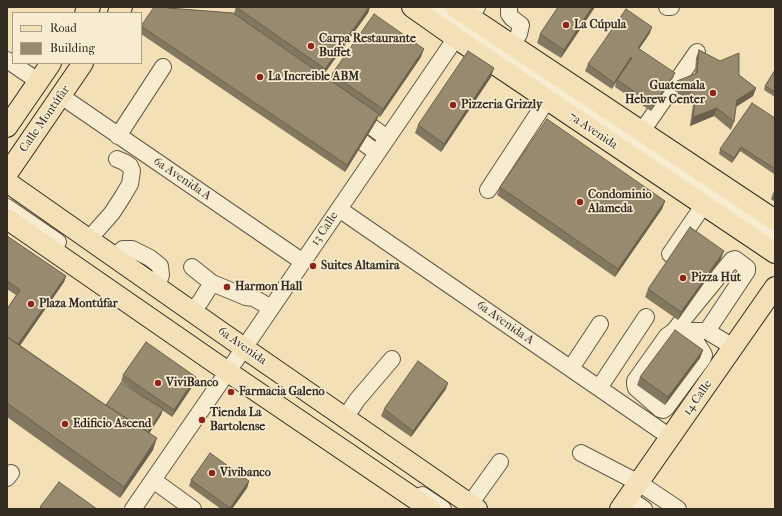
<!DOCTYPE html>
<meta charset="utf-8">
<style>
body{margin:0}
#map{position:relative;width:782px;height:516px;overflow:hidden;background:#f3e0b6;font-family:"IM FELL French Canon",serif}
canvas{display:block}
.frame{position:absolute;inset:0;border:8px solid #342c22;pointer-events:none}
.legend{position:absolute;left:12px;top:12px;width:130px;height:52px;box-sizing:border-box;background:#f7ebd0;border:1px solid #a99f8a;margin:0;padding:5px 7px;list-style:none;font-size:12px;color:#342c22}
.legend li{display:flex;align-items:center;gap:8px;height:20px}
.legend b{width:20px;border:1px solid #a99f8a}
</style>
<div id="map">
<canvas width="782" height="516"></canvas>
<div class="frame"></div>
<ul class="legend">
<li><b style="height:5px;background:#f3e0b6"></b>Road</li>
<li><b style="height:11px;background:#978a6f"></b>Building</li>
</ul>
</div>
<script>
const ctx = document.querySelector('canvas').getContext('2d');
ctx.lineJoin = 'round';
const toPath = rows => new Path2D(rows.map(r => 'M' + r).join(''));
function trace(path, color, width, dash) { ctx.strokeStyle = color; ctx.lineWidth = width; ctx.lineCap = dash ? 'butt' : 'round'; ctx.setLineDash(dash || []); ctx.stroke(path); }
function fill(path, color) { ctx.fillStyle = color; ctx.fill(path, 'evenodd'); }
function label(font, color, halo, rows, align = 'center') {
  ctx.font = font + ' "IM FELL French Canon",serif'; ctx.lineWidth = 3.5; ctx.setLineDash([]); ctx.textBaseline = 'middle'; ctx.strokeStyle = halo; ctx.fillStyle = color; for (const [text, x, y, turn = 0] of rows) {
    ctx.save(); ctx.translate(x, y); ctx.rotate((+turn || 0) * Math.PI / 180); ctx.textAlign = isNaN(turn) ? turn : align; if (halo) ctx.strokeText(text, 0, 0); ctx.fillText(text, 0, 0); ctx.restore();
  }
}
const minor = toPath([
 [436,7,775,236],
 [509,7,509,14,512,18,521,25,519,34,512,45],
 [667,7,671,7],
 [7,60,38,81],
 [61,96,303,262],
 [354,117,358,117,387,138],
 [347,128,348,131,377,153],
 [642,131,697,52],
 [118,136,163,67],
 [488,190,547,100],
 [7,207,58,242],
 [339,209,670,437],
 [89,239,112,213,123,196,130,184,132,171,130,166,124,162,117,159],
 [670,254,703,206],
 [114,257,123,249,132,249,150,258,160,266,161,275,157,287],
 [192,267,212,283,246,297,254,298,271,308],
 [192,311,200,302,212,283],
 [689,331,703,353,704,355,703,358,666,408,663,410,660,409,636,388,635,384,635,381,667,336,673,332,689,331,707,331,733,347],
 [673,332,732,260,735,259,747,268,747,271,707,331],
 [571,368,600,324],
 [599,388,646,317],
 [345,418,357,400,392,359],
 [581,453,639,483,678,509],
 [7,478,11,473],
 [153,480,193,509],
 [422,495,443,509],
 [628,498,644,509],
 [470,504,500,462],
 [133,509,244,348,477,7]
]);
const major = toPath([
 [412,7,463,43,775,253],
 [455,7,775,220],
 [85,13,90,7],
 [118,13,122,7],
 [7,127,51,63],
 [7,174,83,63],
 [7,182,244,348,477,509],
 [7,219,215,363,430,509],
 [620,509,775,287]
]);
trace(minor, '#645947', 18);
trace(major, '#342c22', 22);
trace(minor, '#f7ebd0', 16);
trace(major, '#f3e0b6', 20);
fill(toPath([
 [236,7,370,7,368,13,323,75,330,80,332,74,421,57,380,117,378,116,377,120,345,172,141,34,141,26,168,8,234,13],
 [558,7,595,7,561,58,537,43,540,34],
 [650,33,639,49,672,80,651,111,615,87,616,82,612,89,585,71,588,64],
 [699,50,739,75,756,88,753,96,736,107,734,122,731,130,714,116,690,126,693,104,674,90,677,81,695,74,696,58],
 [775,70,775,97,764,90,765,86],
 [491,77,441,152,415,133,418,125],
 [775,118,775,172,774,174,740,151,732,163,719,154,720,149],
 [500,187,665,201,662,209,615,277,497,195],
 [775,190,775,202,771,199,773,193],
 [7,236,66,276,64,282,20,345,106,405,142,396,121,382,123,375,194,384,172,417,162,410,161,415,149,433,153,450,120,498,7,417,7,309,16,295,7,289],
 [721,259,678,320,645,297,648,289],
 [703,350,700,358,665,405,637,385,640,377],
 [446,389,411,437,381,416,384,409],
 [191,480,249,481,247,488,232,509,221,509,189,486]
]), '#82775f');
fill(toPath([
 [369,7,370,7,368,13,322,77,325,69],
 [592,7,595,7,561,58,564,50],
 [652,27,650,33,635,55,638,48],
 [424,49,421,57,380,117,383,109],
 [631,57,629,64,617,80,612,89,614,83],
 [494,68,491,77,441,152,444,144],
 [675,73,672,80,651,111,654,105],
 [756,88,753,96,734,108,737,100],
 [717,108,714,116,690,126,693,117],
 [379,114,377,120,345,172,347,165],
 [741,147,740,151,732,163,734,158],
 [665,201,662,209,615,277,618,269],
 [724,251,721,259,678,320,681,312],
 [66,276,64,282,15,353,17,346],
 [703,350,700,358,665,405,668,397],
 [196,377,194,384,172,417,174,410],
 [448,383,446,389,411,437,413,431],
 [163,409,161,415,143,443,145,437],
 [157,438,153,450,120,498,124,487],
 [249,481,247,488,232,509,230,509]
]), '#6a614e');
const building = toPath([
 [154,7,165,7,168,8,233,13,379,114,347,165,141,26,154,7],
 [236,7,369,7,325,69,236,7],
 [558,7,592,7,564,50,540,34,558,7],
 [626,9,652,27,638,48,675,73,654,105,617,80,632,58,631,57,614,83,588,64,626,9],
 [374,14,424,49,383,109,332,74,374,14],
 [699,50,720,61,739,53,739,75,756,88,737,100,734,122,717,108,693,117,696,96,677,81,697,73,699,50],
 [468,51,494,68,444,144,418,125,468,51],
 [775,70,775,92,765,86,775,70],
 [752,103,775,118,775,169,741,147,734,158,720,149,752,103],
 [547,119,665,201,618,269,500,187,547,119],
 [690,227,724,251,681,312,648,289,690,227],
 [7,236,66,276,18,344,7,337,7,309,20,290,7,281,7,236],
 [675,330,703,350,668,397,640,377,675,330],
 [7,337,98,400,157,438,124,487,7,403,7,337],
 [146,342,196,377,174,410,123,375,146,342],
 [418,361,448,383,413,431,384,409,418,361],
 [121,383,163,409,148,432,106,405,121,383],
 [210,453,249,481,230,508,191,480,210,453],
 [59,482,97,509,43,509,40,507,59,482]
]);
fill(building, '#978a6f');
trace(building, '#6a614e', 1);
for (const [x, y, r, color] of [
 [566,25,4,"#8f2418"],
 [311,46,4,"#8f2418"],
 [260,77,4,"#8f2418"],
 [713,93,4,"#8f2418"],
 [453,105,4,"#8f2418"],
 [580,202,4,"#8f2418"],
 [313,266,4,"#8f2418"],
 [683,278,4,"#8f2418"],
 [227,287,4,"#8f2418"],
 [31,304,4,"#8f2418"],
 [158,383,4,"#8f2418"],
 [231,392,4,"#8f2418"],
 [202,420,4,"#8f2418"],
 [65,424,4,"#8f2418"],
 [212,473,4,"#8f2418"]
]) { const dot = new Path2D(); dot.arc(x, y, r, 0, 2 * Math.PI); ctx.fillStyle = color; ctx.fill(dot); trace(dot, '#f7ebd0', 1.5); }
label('bold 12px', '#342c22', '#f7ebd0', [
 ["La Cúpula",574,25],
 ["Carpa Restaurante",319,39],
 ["Buffet",319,53],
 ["La Increible ABM",268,77],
 ["Guatemala",705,86,"right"],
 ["Hebrew Center",705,100,"right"],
 ["Pizzeria Grizzly",461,105],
 ["Condominio",588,195],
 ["Alameda",588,209],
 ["Suites Altamira",321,266],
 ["Pizza Hut",691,278],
 ["Harmon Hall",235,287],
 ["Plaza Montúfar",39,304],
 ["ViviBanco",166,383],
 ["Farmacia Galeno",239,392],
 ["Tienda La",210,413],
 ["Bartolense",210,427],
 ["Edificio Ascend",73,424],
 ["Vivibanco",220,473]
], 'left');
label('12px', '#342c22', '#f7ebd0', [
 ["Calle Montúfar",45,119,-55],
 ["7a Avenida",593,131,34],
 ["6a Avenida A",182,179,34],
 ["13 Calle",325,229,-56],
 ["6a Avenida A",505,323,35],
 ["6a Avenida",242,346,35],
 ["14 Calle",698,398,-55]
]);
</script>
